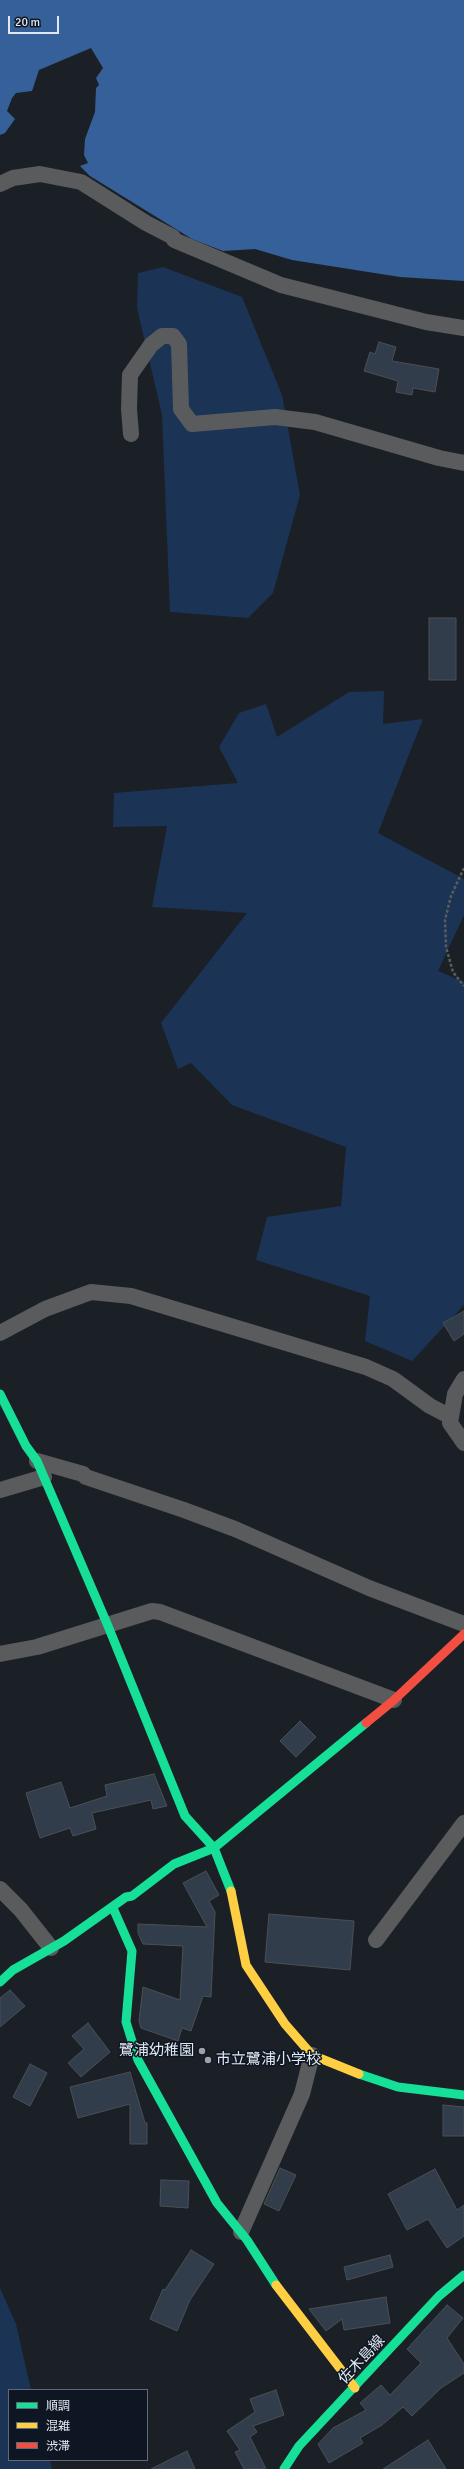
<!DOCTYPE html>
<meta charset="utf-8">
<style>
body{margin:0}
#map{position:relative;width:464px;height:2469px;overflow:hidden;background:#1b2026;font-family:Signika,"Noto Sans JP",sans-serif}
canvas{display:block}
.legend{position:absolute;left:8px;top:2389px;width:140px;height:72px;box-sizing:border-box;background:#0d1622;border:1px solid #626a75;margin:0;padding:5px 7px;list-style:none;font-size:12px;color:#e2e8f1}
.legend li{display:flex;align-items:center;gap:8px;height:20px}
.legend b{width:20px;border:1px solid #626a75}
.scale{position:absolute;left:8px;top:16px;width:51px;height:18px;box-sizing:border-box;border:2px solid #e2e8f1;border-top:0;padding-left:5px;font-size:12px;line-height:14px;white-space:nowrap;color:#e2e8f1;-webkit-text-stroke:3px #0d1622;paint-order:stroke}
</style>
<div id="map">
<canvas width="464" height="2469"></canvas>
<ul class="legend">
<li><b style="height:5px;background:#16e098"></b>順調</li>
<li><b style="height:5px;background:#ffcf43"></b>混雑</li>
<li><b style="height:5px;background:#f24e42"></b>渋滞</li>
</ul>
<div class="scale">20 m</div>
</div>
<script>
const ctx = document.querySelector('canvas').getContext('2d');
ctx.lineJoin = 'round';
function fill(path, color) { ctx.fillStyle = color; ctx.fill(path, 'evenodd'); }
const toPath = rows => new Path2D(rows.map(r => 'M' + r).join(''));
function trace(path, color, width, dash) { ctx.strokeStyle = color; ctx.lineWidth = width; ctx.lineCap = dash ? 'butt' : 'round'; ctx.setLineDash(dash || []); ctx.stroke(path); }
function label(font, color, halo, rows, align = 'center') {
  ctx.font = font + ' Signika,"Noto Sans JP",sans-serif'; ctx.lineWidth = 3; ctx.setLineDash([]); ctx.textBaseline = 'middle'; ctx.strokeStyle = halo; ctx.fillStyle = color; for (const [text, x, y, turn = 0] of rows) {
    ctx.save(); ctx.translate(x, y); ctx.rotate((+turn || 0) * Math.PI / 180); ctx.textAlign = isNaN(turn) ? turn : align; if (halo) ctx.strokeText(text, 0, 0); ctx.fillText(text, 0, 0); ctx.restore();
  }
}
fill(toPath([
 [163,267,242,297,282,395,300,495,273,593,248,618,170,612,162,415,137,308,138,273],
 [384,691,383,724,423,719,378,833,464,879,464,915,438,971,464,982,464,1305,412,1361,365,1341,370,1296,256,1260,267,1217,341,1206,346,1147,232,1105,191,1063,178,1069,161,1023,247,913,152,907,167,826,113,827,114,793,238,783,219,747,239,713,266,704,277,737,349,692],
 [0,2288,16,2324,31,2390,9,2390,9,2460,50,2460,52,2469,0,2469]
]), '#1b3355');
fill(toPath([
 [0,0,464,0,464,281,400,277,292,260,255,249,223,251,192,239,90,176,80,166,88,163,84,155,85,139,95,112,96,88,99,85,96,78,103,68,91,48,39,70,32,91,16,93,12,98,7,111,15,119,5,133,0,135]
]), '#36609a');
const building = toPath([
 [379,342,396,347,392,361,439,369,435,392,413,388,412,395,396,392,398,381,364,371,370,352,375,354,379,342],
 [429,618,456,618,456,680,429,680,429,618],
 [464,1311,464,1334,454,1341,443,1323,464,1311],
 [300,1721,316,1737,296,1757,280,1741,300,1721],
 [154,1774,167,1806,153,1809,151,1800,92,1813,96,1829,73,1836,70,1828,40,1838,26,1793,61,1782,70,1808,107,1796,105,1785,154,1774],
 [206,1871,219,1895,209,1901,215,1912,211,1997,203,1996,191,2031,182,2028,178,2041,141,2028,139,2021,143,1987,180,2000,183,1946,143,1944,138,1933,138,1924,207,1927,183,1883,206,1871],
 [269,1914,354,1921,350,1970,265,1962,269,1914],
 [10,1990,25,2006,0,2027,0,1998,10,1990],
 [88,2023,110,2052,81,2077,68,2063,84,2049,72,2036,88,2023],
 [30,2064,47,2073,30,2106,13,2097,30,2064],
 [130,2072,145,2123,147,2123,147,2144,130,2144,130,2104,78,2118,70,2087,130,2072],
 [443,2105,464,2107,464,2136,443,2136,443,2105],
 [280,2168,296,2175,279,2211,264,2204,280,2168],
 [435,2169,457,2210,464,2205,464,2236,447,2248,428,2219,407,2230,388,2194,435,2169],
 [161,2180,189,2181,188,2208,160,2206,161,2180],
 [191,2250,214,2264,190,2300,177,2331,150,2319,163,2289,165,2290,191,2250],
 [390,2255,393,2267,347,2280,344,2267,390,2255],
 [386,2297,390,2323,344,2330,342,2319,326,2331,309,2309,386,2297],
 [447,2305,463,2318,447,2338,464,2364,464,2373,441,2388,412,2416,403,2407,382,2425,360,2438,363,2443,329,2463,318,2444,333,2428,366,2410,360,2403,381,2385,390,2395,421,2363,407,2349,447,2305],
 [276,2390,284,2415,253,2426,257,2432,250,2437,266,2469,244,2469,235,2452,240,2450,227,2431,255,2412,250,2399,276,2390],
 [428,2440,446,2469,383,2469,428,2440],
 [187,2451,195,2469,151,2469,187,2451]
]);
fill(building, '#323d4c');
trace(building, '#4b4f55', 1);
trace(toPath([
 [464,868,451,896,445,920,446,947,453,972,464,986]
]), '#5a5c5f', 2.5, [3, 2]);
trace(toPath([
 [0,184,13,178,40,174,81,182,146,223,173,237,174,240,281,285,426,322,464,328],
 [131,434,129,409,130,375,151,345,162,336,173,336,179,344,181,409,192,424,275,417,315,422,439,458,464,463],
 [0,1333,45,1309,91,1292,131,1296,366,1367,393,1379,430,1406,451,1417],
 [464,1379,455,1394,450,1423,464,1443],
 [37,1461,83,1474,86,1477,184,1510,235,1529,369,1588,464,1624],
 [0,1490,44,1477],
 [0,1654,37,1647,152,1611,160,1612,394,1700],
 [0,1889,21,1910,51,1948],
 [376,1940,464,1823],
 [241,2232,302,2094,312,2055]
]), '#595b5d', 16);
trace(toPath([
 [0,1394,26,1446,37,1461,108,1626,185,1816,214,1848,231,1891],
 [113,1908,132,1951,126,2022,138,2060,217,2203,247,2240,276,2285],
 [0,1982,13,1970,64,1941,126,1897,132,1896,174,1864,214,1848,366,1723],
 [359,2074,398,2087,464,2095],
 [284,2469,299,2446,439,2296,464,2275]
]), '#16e098', 9);
trace(toPath([
 [231,1891,246,1965,285,2024,312,2055,359,2074],
 [276,2285,355,2388]
]), '#ffcf43', 9);
trace(toPath([
 [366,1723,394,1700,464,1634]
]), '#f24e42', 9);
for (const [x, y, r, color] of [
 [202,2051,4,"#9ca2aa"],
 [208,2060,4,"#9ca2aa"]
]) { const dot = new Path2D(); dot.arc(x, y, r, 0, 2 * Math.PI); ctx.fillStyle = color; ctx.fill(dot); trace(dot, '#0d1622', 1.5); }
label('15px', '#e2e8f1', '#0d1622', [
 ["鷺浦幼稚園",194,2051],
 ["市立鷺浦小学校",216,2060,"left"]
], 'right');
label('15px', '#e2e8f1', '#0d1622', [
 ["佐木島線",362,2360,-47]
]);
</script>
